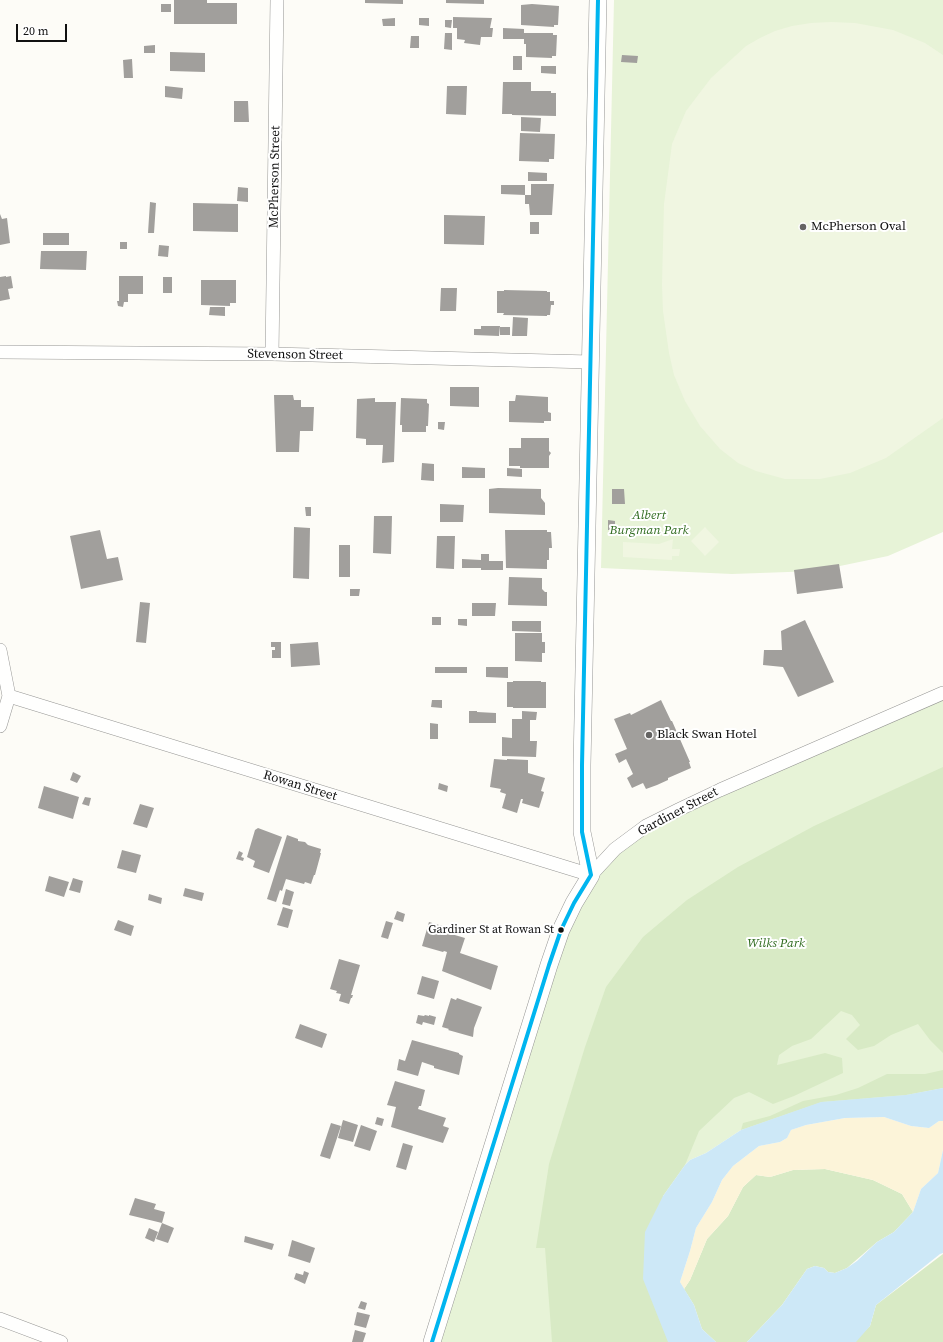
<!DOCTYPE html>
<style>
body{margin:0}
#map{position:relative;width:943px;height:1342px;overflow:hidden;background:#fdfcf7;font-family:"Source Serif 4",serif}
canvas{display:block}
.scale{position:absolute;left:16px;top:24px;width:51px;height:18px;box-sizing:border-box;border:2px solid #111;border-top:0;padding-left:5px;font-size:12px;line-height:14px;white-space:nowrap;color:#111;-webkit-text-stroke:3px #fff;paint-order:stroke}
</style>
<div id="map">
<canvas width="943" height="1342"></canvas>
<div class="scale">20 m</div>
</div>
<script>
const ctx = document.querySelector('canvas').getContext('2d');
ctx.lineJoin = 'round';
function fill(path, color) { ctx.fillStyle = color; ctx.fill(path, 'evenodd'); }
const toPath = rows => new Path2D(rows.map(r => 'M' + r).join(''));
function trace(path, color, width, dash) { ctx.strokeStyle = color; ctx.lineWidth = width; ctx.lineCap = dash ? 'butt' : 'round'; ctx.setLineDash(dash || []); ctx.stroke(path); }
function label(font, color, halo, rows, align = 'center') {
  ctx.font = font + ' "Source Serif 4",serif'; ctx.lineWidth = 4; ctx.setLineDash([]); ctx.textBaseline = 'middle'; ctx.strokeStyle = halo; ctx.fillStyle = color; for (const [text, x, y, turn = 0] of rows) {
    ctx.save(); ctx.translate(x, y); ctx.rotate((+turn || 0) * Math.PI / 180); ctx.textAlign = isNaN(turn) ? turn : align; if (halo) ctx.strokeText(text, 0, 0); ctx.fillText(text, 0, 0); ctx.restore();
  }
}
fill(toPath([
 [614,0,943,0,943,532,888,556,816,571,732,574,601,568],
 [943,693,943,1088,741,1130,706,1153,690,1160,685,1165,663,1196,645,1232,668,1342,432,1342,549,965,591,875,646,826]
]), '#e7f3d7');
fill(toPath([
 [943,767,943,1053,930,1040,918,1024,891,1035,874,1046,858,1050,846,1039,860,1025,852,1015,841,1011,811,1039,792,1046,779,1055,777,1065,825,1053,842,1058,843,1073,794,1096,773,1104,749,1092,734,1098,699,1131,685,1165,663,1196,668,1342,552,1342,545,1248,536,1248,549,1164,585,1047,606,987,643,937,687,900,738,867,814,826],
 [943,1070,943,1088,906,1095,822,1102,741,1130,743,1123,770,1116,803,1101,836,1095,858,1088,887,1074,925,1074],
 [825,1169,873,1180,902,1194,913,1212,894,1232,877,1242,847,1268,835,1273,828,1272,824,1268,815,1266,807,1269,782,1305,747,1342,716,1342,702,1329,694,1305,684,1289,690,1280,707,1239,728,1216,743,1187,756,1175,770,1177,793,1170],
 [943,1254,943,1342,852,1342,870,1326,876,1305]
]), '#d8eac5');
fill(toPath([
 [884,1117,911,1126,929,1128,939,1121,943,1121,943,1150,938,1173,921,1189,913,1212,902,1194,873,1180,825,1169,793,1170,770,1177,756,1175,743,1187,728,1216,707,1239,690,1280,684,1289,680,1282,690,1251,696,1228,712,1202,722,1180,733,1166,759,1146,780,1142,787,1138,791,1130,806,1125,845,1118]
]), '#fcf4d9');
fill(toPath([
 [831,22,855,23,893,30,925,43,943,55,943,418,886,458,850,473,820,479,785,479,756,471,738,463,720,449,700,426,685,401,674,375,669,353,663,311,662,285,664,204,672,144,686,111,711,78,746,46,760,38,775,31,792,26,811,23],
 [705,527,719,542,705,556,691,541],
 [673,539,672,549,680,549,679,556,672,556,672,560,623,557,623,542,659,544]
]), '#f0f6e1');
fill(toPath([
 [943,1088,943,1121,939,1121,929,1128,911,1126,884,1117,845,1118,806,1125,791,1130,787,1138,780,1142,759,1146,733,1166,722,1180,712,1202,696,1228,690,1251,680,1282,694,1305,702,1329,716,1342,668,1342,643,1279,645,1232,663,1196,685,1165,690,1160,706,1153,741,1130,821,1102,906,1095],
 [943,1150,943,1253,940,1254,876,1305,870,1326,856,1342,747,1342,782,1305,807,1269,815,1266,824,1268,828,1272,835,1273,847,1268,857,1261,877,1242,894,1232,913,1212,921,1189,938,1173]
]), '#cde8f7');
fill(toPath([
 [174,0,207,0,207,3,237,3,237,24,174,24],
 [365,0,403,0,403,4,365,3],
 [446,0,484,0,484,4,446,3],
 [161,4,171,4,171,12,161,12],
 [532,4,559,6,558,25,554,25,554,27,521,25,521,5],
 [453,17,492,18,490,28,493,28,492,37,481,37,480,45,464,43,465,40,457,39,457,28,453,28],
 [395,18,395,26,383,26,382,19],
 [419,18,429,18,429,26,419,25],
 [445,20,452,20,451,28,445,27],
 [503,28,524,29,524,33,553,33,553,35,557,35,556,56,552,56,552,58,526,57,526,44,524,44,524,39,503,39],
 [445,33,452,33,452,50,444,49],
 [411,36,419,36,419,48,410,48],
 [155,45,155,53,144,53,144,46],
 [170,52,205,53,205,72,170,71],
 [622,55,638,56,637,63,621,62],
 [513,56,522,56,522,70,513,70],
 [132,59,133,78,124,78,123,60],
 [541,66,556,66,556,74,541,73],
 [503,82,531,82,531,91,551,91,551,93,556,93,556,116,512,115,512,114,502,114],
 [165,86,183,88,182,99,165,97],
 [447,86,467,86,466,115,446,114],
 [234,101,248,101,249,122,234,122],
 [521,117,541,118,540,132,521,131],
 [520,133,555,134,554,159,549,159,549,162,519,161],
 [528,172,547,173,547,181,528,181],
 [531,184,554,184,552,215,530,215,529,204,525,204,525,195,531,195],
 [501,185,525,185,525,195,501,194],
 [238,187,248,188,248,202,237,201],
 [150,202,156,203,154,233,148,233],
 [193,203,238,204,238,232,193,231],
 [0,214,2,219,7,218,10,243,0,245],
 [444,215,485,216,484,245,444,244],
 [530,222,539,222,539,234,530,234],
 [43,233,69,233,69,245,43,245],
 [120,242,127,242,127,249,120,249],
 [159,245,169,246,168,257,158,256],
 [41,251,87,251,86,270,40,269],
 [6,276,6,277,11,276,13,288,8,289,10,299,0,301,0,277],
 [119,276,143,276,143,294,128,294,128,302,124,302,123,307,118,306,117,301,119,301],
 [163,277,172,277,172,293,163,293],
 [201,280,236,280,236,303,230,303,230,306,201,305],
 [441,288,457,288,456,311,440,311],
 [504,290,547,291,547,292,550,292,550,301,554,301,554,305,551,305,550,315,547,315,547,316,503,315,504,313,497,313,497,291,504,291],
 [210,307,225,307,225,316,209,315],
 [513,317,528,318,527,336,512,336],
 [481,326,500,326,499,336,474,335,474,329,481,329],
 [500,327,510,327,510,335,500,335],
 [450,387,479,387,479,407,450,406],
 [274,395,293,395,294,400,301,400,301,407,314,407,313,431,300,431,299,452,276,452],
 [516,395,548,397,548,412,551,413,551,421,544,421,544,423,509,422,509,401,515,401],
 [375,398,375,402,396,402,394,462,382,463,383,445,366,445,366,439,356,438,357,399],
 [401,398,427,399,427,403,429,404,428,426,426,426,426,432,402,432,402,425,400,425],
 [438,422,445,422,444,430,438,429],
 [521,438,549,438,549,451,551,453,549,456,549,468,520,468,520,466,509,466,509,448,521,448],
 [422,463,434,464,434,481,421,480],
 [462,467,485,468,485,478,462,478],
 [507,468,522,469,522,477,507,476],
 [498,488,541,489,541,498,545,503,545,515,489,513,489,489],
 [612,489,624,489,625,504,612,504],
 [440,504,464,505,463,522,440,522],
 [305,507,311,507,311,516,306,516],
 [374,516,392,516,391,554,373,553],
 [608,520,615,521,615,530,608,530],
 [294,527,310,528,309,579,293,578],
 [100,530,107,559,118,557,123,580,81,589,70,536],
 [505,530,547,530,547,532,551,532,552,548,549,548,549,560,547,560,547,569,506,568],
 [437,536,455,536,454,569,436,568],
 [339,545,350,545,350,577,339,577],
 [481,554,489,554,489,561,503,561,503,570,481,570,481,568,462,568,462,559,481,560],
 [839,564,843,588,797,594,794,570],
 [509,577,542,578,542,589,545,592,547,592,547,606,508,605],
 [350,589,360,589,359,596,350,596],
 [140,602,150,603,146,643,136,642],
 [472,603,496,603,495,616,472,616],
 [432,617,441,617,441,625,432,625],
 [458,619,467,619,467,626,458,625],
 [805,620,834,682,798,697,783,667,763,665,764,650,782,650,781,631],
 [512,621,541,621,541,632,512,631],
 [515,633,542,633,542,642,545,642,545,653,542,653,542,662,515,661],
 [271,642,281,642,281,658,272,658,272,650,275,650,275,647,271,647],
 [318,642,320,665,291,667,290,644],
 [435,667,467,667,467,673,435,673],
 [486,667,508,667,508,678,486,677],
 [513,681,541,681,541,682,546,682,546,708,513,708,513,707,507,707,507,682,513,682],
 [432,700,442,700,442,708,431,707],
 [661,700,671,721,672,721,690,762,689,762,691,768,668,778,668,780,657,785,646,789,643,783,632,788,627,778,633,774,626,759,619,763,615,754,627,749,614,719,630,713,631,715],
 [469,711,477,711,477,712,496,713,496,723,469,723],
 [522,711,537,712,536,720,530,720,530,741,537,741,536,757,502,756,502,737,512,738,512,719,522,719],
 [430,723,438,724,438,739,430,739],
 [494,759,507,760,507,759,528,760,528,773,545,778,541,791,544,792,539,808,522,803,523,799,521,799,517,813,502,808,506,794,500,792,501,789,490,787],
 [73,772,81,776,77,783,70,780],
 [439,783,448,786,447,792,438,789],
 [44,786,79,797,73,819,38,808],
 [85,797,91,798,89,806,82,804],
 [140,804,154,808,147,828,133,824],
 [258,828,282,837,269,873,253,867,255,861,247,857,255,830],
 [287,835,298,839,298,841,305,842,308,845,321,849,320,853,321,853,315,875,314,875,311,884,305,882,304,884,286,879,282,891,280,890,276,902,267,899],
 [122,850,141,855,136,873,117,868],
 [239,851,243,853,241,857,244,858,243,861,236,859],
 [49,876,69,882,64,897,45,891],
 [73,878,83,881,80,893,69,890],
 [185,888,204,893,202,901,183,896],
 [286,889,294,892,290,906,282,904],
 [149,894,162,898,161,904,148,900],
 [283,907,293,910,288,928,277,925],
 [397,911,405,914,403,922,394,919],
 [118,920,134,926,131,936,114,930],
 [386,921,393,923,388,939,381,937],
 [429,922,449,928,448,933,465,938,460,953,498,966,491,990,442,971,447,952,444,951,443,952,422,946],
 [339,959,360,965,351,995,353,995,352,998,351,998,349,1004,339,1001,341,994,336,993,337,991,330,989],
 [422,976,439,981,434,999,417,994],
 [451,998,456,1000,457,998,482,1007,474,1028,473,1037,448,1030,449,1029,442,1027],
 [418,1015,424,1016,425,1015,429,1016,429,1015,436,1017,434,1025,423,1022,422,1025,416,1023],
 [300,1024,327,1034,322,1048,295,1038],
 [412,1040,459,1053,459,1054,463,1056,459,1075,434,1068,434,1066,422,1062,418,1076,397,1070,399,1059,405,1061],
 [395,1081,425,1090,421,1106,419,1106,418,1109,446,1118,443,1126,449,1128,443,1143,391,1127,396,1107,387,1105],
 [377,1117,384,1119,382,1126,375,1124],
 [343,1120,358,1125,353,1142,338,1138],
 [331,1123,341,1126,330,1159,320,1156],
 [361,1125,377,1131,370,1151,354,1146],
 [403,1143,413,1146,406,1170,396,1167],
 [135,1198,156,1204,154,1209,165,1212,162,1223,129,1215],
 [162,1223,174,1228,168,1243,156,1239],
 [149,1228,158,1232,154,1242,145,1238],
 [245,1236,274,1244,272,1250,244,1242],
 [292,1240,315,1248,310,1263,288,1256],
 [304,1271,309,1273,305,1284,294,1279,296,1273,303,1275],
 [361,1301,367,1303,365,1310,358,1308],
 [357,1312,370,1315,366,1328,354,1325],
 [355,1330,366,1333,363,1342,352,1342]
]), '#a19f9c');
const minor = toPath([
 [0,352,272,354,591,362],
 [272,354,277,0],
 [0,650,9,696,0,726],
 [9,696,591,875,615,849,646,826,678,810,720,790,943,693],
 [0,1319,61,1342]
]);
const tertiary = toPath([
 [432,1342,549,965,561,930,574,903,591,875,582,832,582,765,598,0]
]);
trace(minor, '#979795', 14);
trace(tertiary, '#979795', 18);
trace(minor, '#fffffe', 13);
trace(tertiary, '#fffffe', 17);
trace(toPath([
 [432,1342,549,965,561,930,574,903,591,875,582,832,582,765,598,0]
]), '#00b5ef', 4);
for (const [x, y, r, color] of [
 [803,227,4,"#646362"],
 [649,735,4,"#646362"],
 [561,930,3.5,"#111"]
]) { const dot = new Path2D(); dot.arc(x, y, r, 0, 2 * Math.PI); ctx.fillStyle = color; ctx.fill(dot); trace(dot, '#fff', 1.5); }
label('12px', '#111', '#fff', [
 ["Gardiner St at Rowan St",554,930]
], 'right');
label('13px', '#111', '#fff', [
 ["McPherson Street",275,177,-89],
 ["Stevenson Street",295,355,1],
 ["Rowan Street",300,786,17],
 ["Gardiner Street",678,812,-28]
]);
label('13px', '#111', '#fff', [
 ["McPherson Oval",811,227],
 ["Black Swan Hotel",657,735]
], 'left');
label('italic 13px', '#2f6b1f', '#fff', [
 ["Albert",649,516],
 ["Burgman Park",649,531],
 ["Wilks Park",776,944]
]);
</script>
